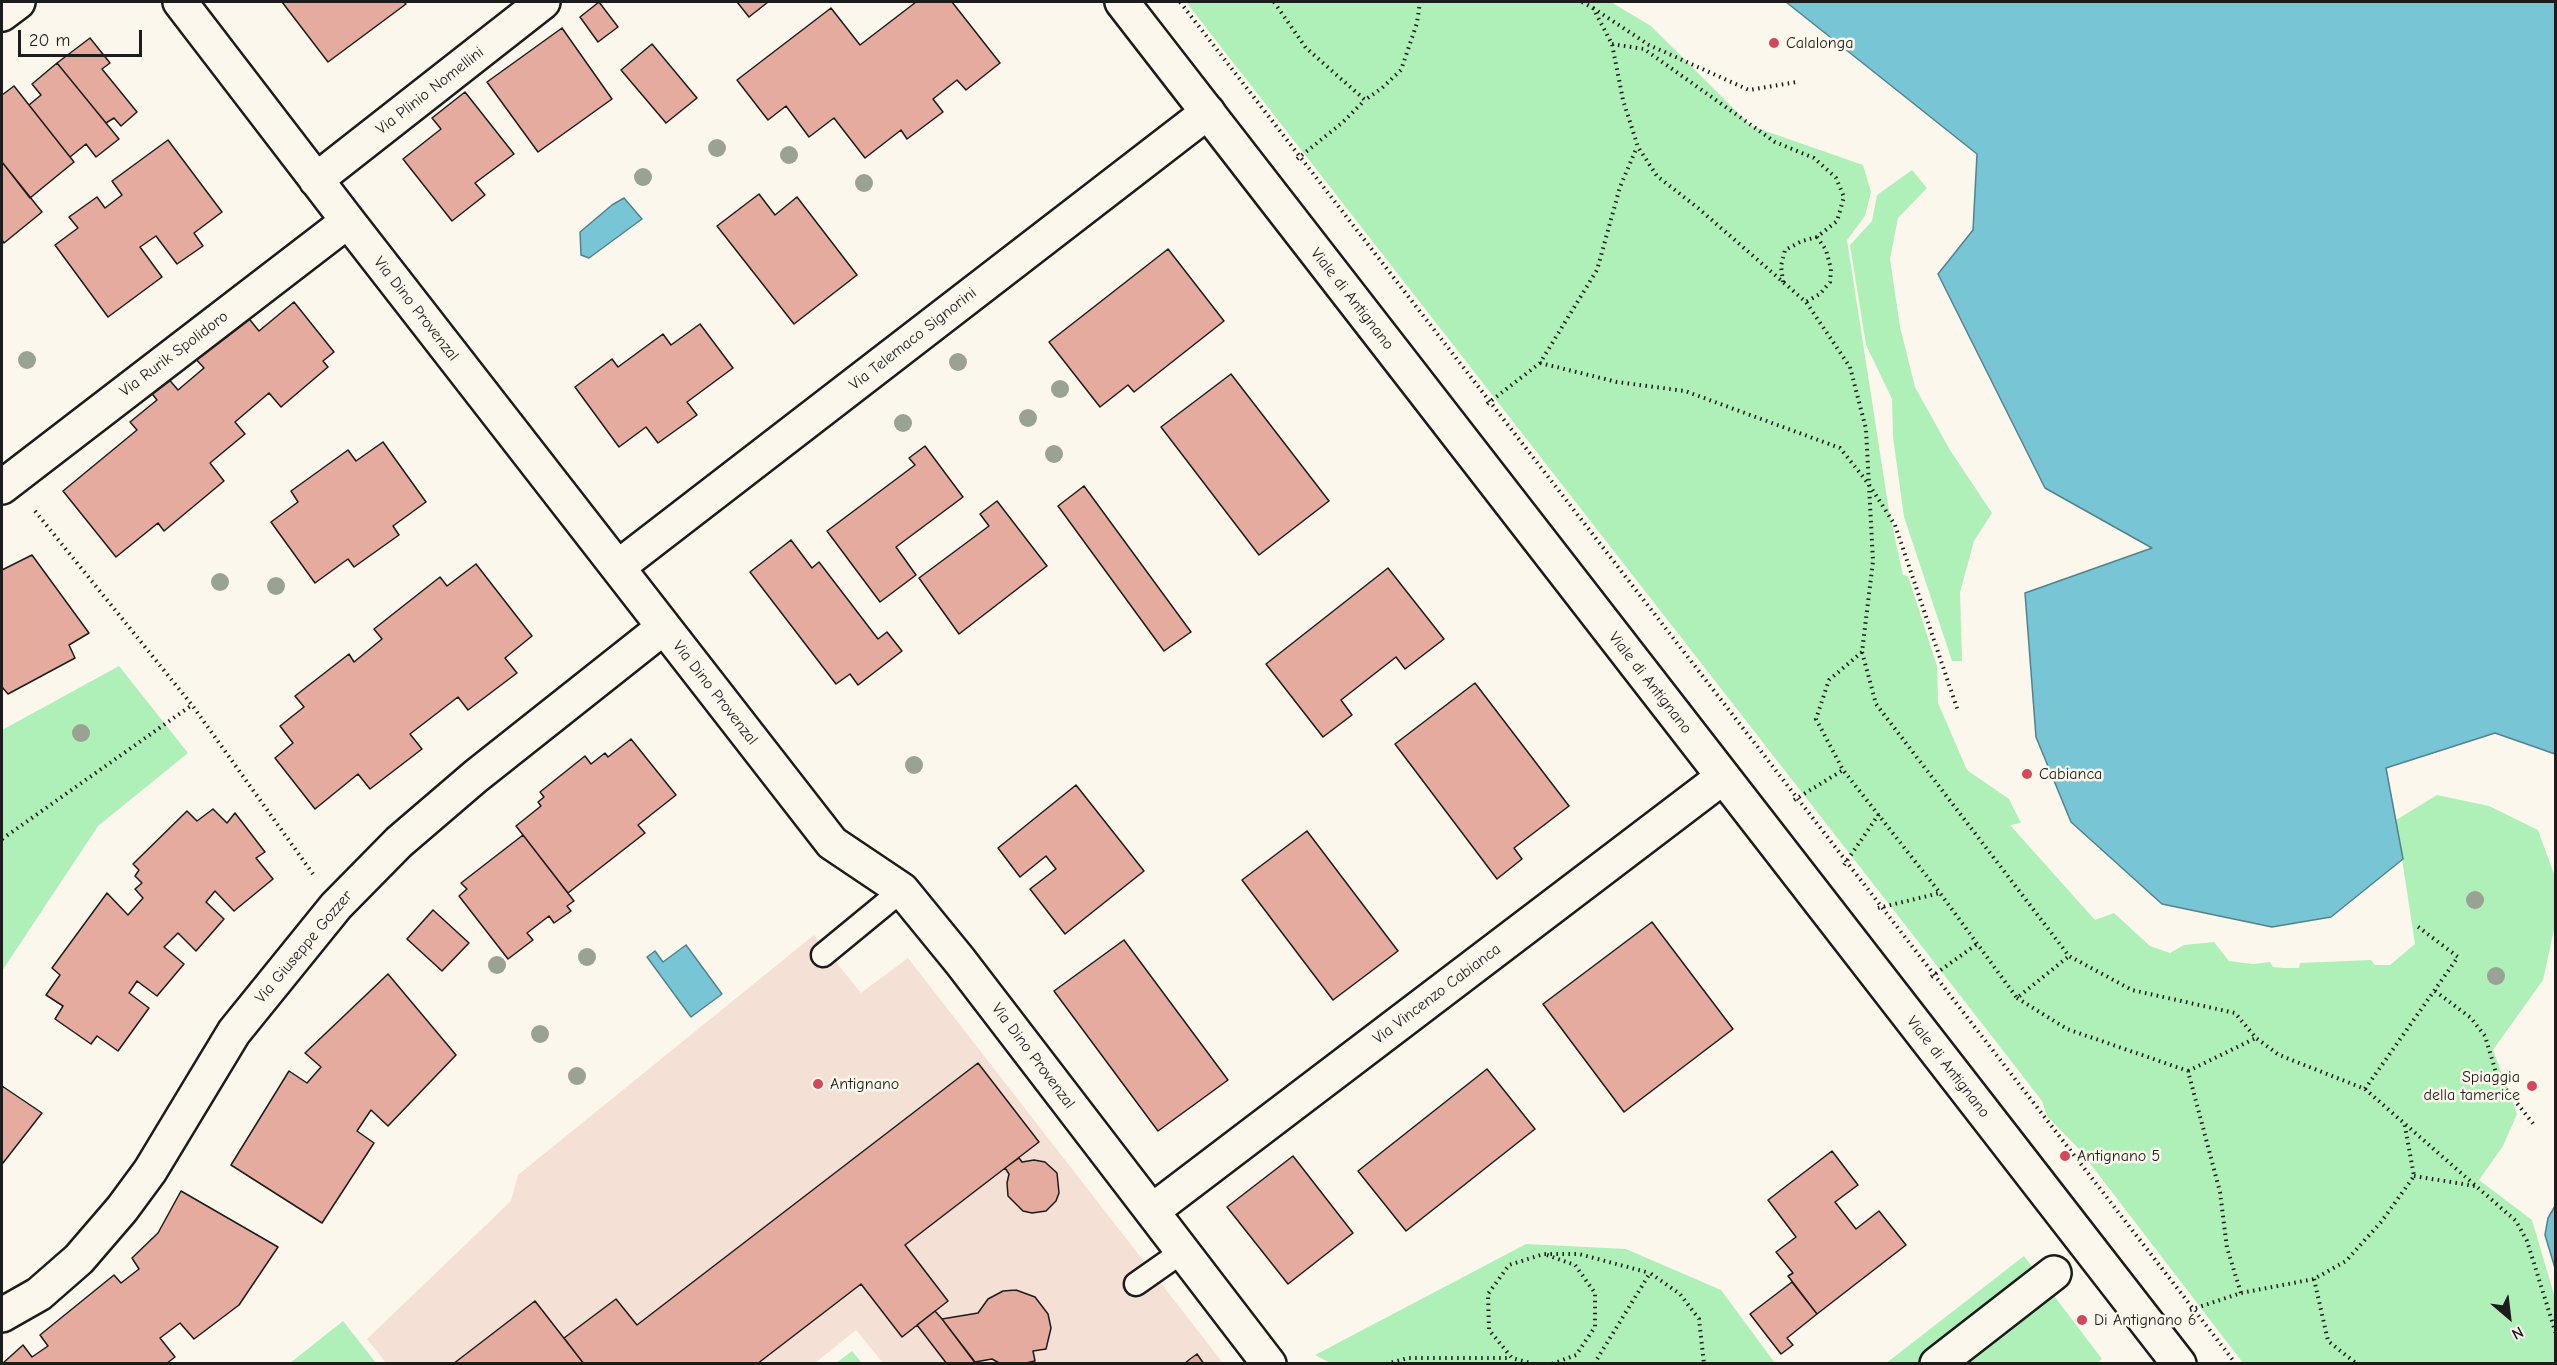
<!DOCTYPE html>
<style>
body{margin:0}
#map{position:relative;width:2557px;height:1365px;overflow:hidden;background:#fbf7ec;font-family:"Comic Neue",sans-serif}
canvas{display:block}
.frame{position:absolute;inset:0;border:3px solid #1c1c1c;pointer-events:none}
.north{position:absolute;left:2479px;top:1287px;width:60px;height:60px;-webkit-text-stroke:4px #fbf7ec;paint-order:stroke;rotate:152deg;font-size:16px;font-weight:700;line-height:24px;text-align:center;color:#1c1c1c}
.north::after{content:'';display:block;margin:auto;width:21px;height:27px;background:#1c1c1c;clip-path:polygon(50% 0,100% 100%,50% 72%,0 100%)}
.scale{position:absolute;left:18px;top:30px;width:124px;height:27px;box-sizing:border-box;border:3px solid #1c1c1c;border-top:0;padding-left:8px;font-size:18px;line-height:21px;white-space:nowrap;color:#1c1c1c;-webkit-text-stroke:4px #fbf7ec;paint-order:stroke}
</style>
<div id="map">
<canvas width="2557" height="1365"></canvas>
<div class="frame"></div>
<div class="north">N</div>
<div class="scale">20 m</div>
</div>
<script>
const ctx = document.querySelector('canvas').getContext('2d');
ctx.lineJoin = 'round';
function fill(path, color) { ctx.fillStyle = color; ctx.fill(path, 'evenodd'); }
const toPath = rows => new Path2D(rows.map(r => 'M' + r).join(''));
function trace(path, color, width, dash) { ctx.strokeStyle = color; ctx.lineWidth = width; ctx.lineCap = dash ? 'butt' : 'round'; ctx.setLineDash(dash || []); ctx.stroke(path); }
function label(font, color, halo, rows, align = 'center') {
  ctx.font = font + ' "Comic Neue",sans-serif'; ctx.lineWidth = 5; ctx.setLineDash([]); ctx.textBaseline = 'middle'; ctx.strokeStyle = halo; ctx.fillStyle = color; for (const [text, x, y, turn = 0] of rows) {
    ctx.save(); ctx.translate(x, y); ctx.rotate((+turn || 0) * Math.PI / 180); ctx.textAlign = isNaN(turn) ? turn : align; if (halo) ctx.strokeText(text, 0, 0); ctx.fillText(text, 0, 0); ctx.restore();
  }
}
fill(toPath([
 [814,935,861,993,908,958,1223,1363,883,1363,856,1330,815,1363,387,1364,367,1339,511,1201,518,1175]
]), '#f4e0d5');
fill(toPath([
 [1186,2,1611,2,1651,26,1751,126,1863,165,1871,192,1865,216,1847,240,1889,511,1903,575,1908,576,1937,666,1938,703,1967,770,2009,799,2021,823,2010,825,2095,920,2114,913,2150,946,2170,953,2184,945,2214,942,2229,961,2253,964,2270,962,2273,967,2283,968,2299,968,2300,963,2371,960,2375,965,2390,965,2415,944,2396,820,2437,795,2489,806,2538,830,2555,877,2555,925,2543,980,2493,1050,2517,1114,2503,1146,2479,1180,2532,1220,2555,1298,2555,1363,2243,1363,2079,1149,2047,1116,2042,1101,1987,1030],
 [1912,170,1927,188,1898,218,1890,259,1900,327,1915,387,1950,450,1992,513,1974,541,1960,592,1962,661,1952,661,1904,517,1893,437,1892,399,1866,345,1850,245,1872,221,1877,195],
 [119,666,188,753,98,826,2,971,2,730],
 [1526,1244,1626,1249,1721,1290,1775,1363,1332,1364,1315,1355],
 [2024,1256,2102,1359,2096,1364,1885,1364],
 [343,1321,376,1363,290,1363],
 [852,1351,862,1363,836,1363]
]), '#aff0b9');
const water = toPath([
 [1786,2,2555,2,2555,754,2495,733,2386,768,2403,859,2331,917,2272,927,2162,904,2071,822,2036,737,2025,593,2152,548,2045,488,1938,274,1973,230,1977,154,1786,2],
 [624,198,642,219,589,258,581,255,580,232,612,205,624,198],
 [686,945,722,994,691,1017,647,957,655,951,663,962,686,945],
 [2555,1206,2555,1268,2545,1235,2548,1218,2555,1206]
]);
fill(water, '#78c6d5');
trace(water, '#53828b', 1.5);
const building = toPath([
 [282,2,404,2,406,4,328,62,282,2],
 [599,2,618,27,598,42,580,17,599,2],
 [737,2,768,2,749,17,737,2],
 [916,2,952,2,1000,63,966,90,957,80,933,99,943,112,907,139,901,130,865,158,834,118,809,137,786,106,768,120,737,80,831,8,860,45,916,2],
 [562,28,612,99,538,152,487,82,562,28],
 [90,38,110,63,102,69,137,112,121,126,114,118,106,123,57,63,90,38],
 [652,44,697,98,666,123,621,70,652,44],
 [57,63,119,139,96,157,86,144,70,157,29,105,41,95,32,84,57,63],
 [14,86,74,162,30,198,2,162,2,95,14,86],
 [465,92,514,154,475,183,485,195,452,221,403,159,441,129,432,118,465,92],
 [168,140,222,212,194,233,203,246,177,264,156,236,140,247,162,277,108,317,55,245,78,228,69,217,97,197,105,208,122,195,112,181,168,140],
 [2,162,42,212,4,243,2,240,2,162],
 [759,194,775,215,797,197,857,275,794,324,717,226,759,194],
 [1168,249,1224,321,1134,392,1128,385,1100,407,1049,342,1168,249],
 [294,302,334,352,323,361,328,367,281,407,269,393,235,422,245,434,210,463,224,481,164,531,158,523,116,557,63,491,137,430,130,422,157,400,149,390,166,376,178,390,204,368,194,357,246,315,259,331,294,302],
 [700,324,733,368,687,402,697,415,658,443,646,427,619,447,575,387,612,359,618,367,663,334,671,345,700,324],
 [1231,374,1329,501,1259,555,1161,427,1231,374],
 [383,442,426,502,393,526,399,535,354,567,348,559,315,583,271,522,298,502,291,491,348,450,356,461,383,442],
 [925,446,963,497,896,547,916,575,880,602,827,531,915,465,909,458,925,446],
 [1084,486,1191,632,1164,651,1058,506,1084,486],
 [997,501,1047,566,959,634,919,578,989,526,980,514,997,501],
 [791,540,812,568,819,562,878,639,887,632,902,651,858,685,850,674,836,684,750,572,791,540],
 [32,555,89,633,69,645,75,658,8,694,2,687,2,570,32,555],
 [476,564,532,636,505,658,517,673,468,710,458,697,410,734,422,749,370,789,358,774,315,809,275,758,293,743,280,726,304,707,295,696,349,654,354,662,382,639,374,629,440,577,447,586,476,564],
 [1388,568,1444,639,1405,669,1396,657,1341,700,1352,715,1323,737,1266,664,1388,568],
 [1475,683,1569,806,1514,848,1522,859,1497,879,1395,744,1475,683],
 [631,739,676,795,638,825,645,833,568,893,516,826,541,806,538,802,544,797,540,792,585,756,591,764,605,753,608,757,631,739],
 [1076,785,1144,871,1065,934,1030,889,1056,869,1046,856,1020,877,998,848,1076,785],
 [213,809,227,823,235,813,265,852,256,858,273,879,234,911,215,891,206,902,224,919,196,951,178,933,164,947,184,964,157,996,137,981,129,993,149,1008,118,1051,97,1036,91,1044,55,1019,63,1006,46,995,60,975,52,968,107,893,128,915,143,898,135,889,142,883,135,876,139,870,133,864,187,811,197,821,213,809],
 [1307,831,1398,951,1333,1000,1242,880,1307,831],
 [523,835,574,901,567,906,571,911,554,923,549,916,527,933,533,940,508,959,459,896,467,889,461,883,523,835],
 [433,910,469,943,442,971,407,939,433,910],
 [1652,922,1733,1029,1624,1112,1543,1004,1652,922],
 [1124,940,1228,1080,1158,1131,1054,991,1124,940],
 [388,974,456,1055,388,1126,371,1110,357,1131,374,1143,322,1223,231,1165,289,1071,307,1083,321,1067,305,1053,388,974],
 [978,1063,1039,1142,905,1245,948,1301,902,1337,861,1284,757,1364,584,1364,564,1338,616,1299,637,1325,978,1063],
 [1487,1069,1535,1129,1406,1231,1358,1171,1487,1069],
 [2,1086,42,1113,3,1163,2,1163,2,1086],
 [1832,1151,1858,1185,1835,1202,1856,1229,1879,1211,1906,1245,1817,1314,1788,1276,1793,1273,1776,1252,1796,1237,1768,1200,1832,1151],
 [1293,1156,1353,1233,1288,1284,1227,1207,1293,1156],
 [1019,1158,1022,1162,1034,1160,1045,1162,1057,1173,1059,1193,1056,1201,1046,1211,1032,1213,1023,1211,1008,1196,1007,1183,1009,1174,1005,1168,1019,1158],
 [181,1191,278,1247,239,1305,194,1339,180,1323,160,1338,175,1357,166,1364,2,1364,23,1345,32,1357,48,1346,40,1335,114,1275,121,1283,139,1269,132,1258,158,1233,181,1191],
 [1792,1282,1817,1314,1787,1338,1793,1345,1781,1354,1750,1314,1792,1282],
 [1016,1290,1035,1297,1048,1314,1051,1328,1046,1349,1033,1351,1035,1361,1026,1363,1001,1364,992,1359,975,1362,942,1319,978,1313,988,1299,1003,1291,1016,1290],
 [535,1301,584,1364,453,1364,535,1301],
 [935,1311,942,1319,976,1364,947,1364,917,1325,935,1311],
 [1197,1354,1204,1364,1184,1364,1190,1359,1197,1354]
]);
fill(building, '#e5ab9f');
trace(building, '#1c1c1c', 1.5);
const lane = toPath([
 [823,955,902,890],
 [1136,1284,1183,1251]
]);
const street = toPath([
 [180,2,348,221,832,843,902,890,960,961,1269,1364],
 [2,14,18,2],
 [316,180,543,2],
 [2,487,348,221],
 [618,567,1208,112],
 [1152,1211,1723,777],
 [2,1315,39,1294,79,1259,122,1209,150,1171,234,1032,336,906,399,842,476,776,664,627],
 [1937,1364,2054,1273]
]);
const secondary = toPath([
 [1122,2,2179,1364]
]);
trace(lane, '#1c1c1c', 27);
trace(street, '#1c1c1c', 38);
trace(secondary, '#1c1c1c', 38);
trace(toPath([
 [1180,2,2236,1364],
 [1274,2,1306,48,1365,100,1382,88,1401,70,1417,23,1420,2],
 [1582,2,1593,8,1612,44,1623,100,1638,147,1657,176,1698,208,1806,302,1850,367,1866,429,1873,561,1862,652,1876,704,2069,956,2132,990,2235,1013,2256,1038,2279,1055,2365,1089,2516,1221,2527,1241,2556,1334],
 [1593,8,1649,45,1749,90,1797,82],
 [1612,44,1644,49,1775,142,1814,158,1836,178,1844,197,1837,221,1817,237,1826,250,1831,269,1830,282,1820,294,1806,302],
 [1297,159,1342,123,1365,100],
 [1783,282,1781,266,1785,250,1802,241,1817,237],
 [1540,363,1617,382,1685,391,1840,448,1868,483,1895,525,1958,711],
 [1487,404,1540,363,1597,270,1620,187,1637,147],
 [35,511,192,705,313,874],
 [1862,652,1829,680,1816,719,1843,770,1940,893,2017,998,2069,956],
 [1794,800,1843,770],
 [2,839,192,705],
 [1844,865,1879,814],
 [1878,908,1940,893],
 [1931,977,1977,944],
 [2435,991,2471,1018,2485,1036,2498,1079,2535,1126],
 [2017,998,2067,1029,2188,1071,2220,1192,2227,1248,2241,1293],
 [2188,1071,2256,1038],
 [2365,1089,2458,957,2417,926],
 [2414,1176,2475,1186],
 [1547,1255,1575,1265,1595,1293,1595,1327,1576,1355,1552,1364],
 [2314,1279,2328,1341,2357,1364],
 [2190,1310,2241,1293,2314,1279,2346,1261,2382,1221,2414,1176,2404,1121],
 [1386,1364,1408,1358,1511,1358],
 [1534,1364,1512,1358,1489,1330,1488,1294,1509,1265,1544,1254,1579,1254,1650,1273],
 [1594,1364,1650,1273,1680,1294,1699,1319,1704,1364]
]), '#1c1c1c', 4, [1.5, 4.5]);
trace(lane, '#fbf7ec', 22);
trace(street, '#fbf7ec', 33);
trace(secondary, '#fbf7ec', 33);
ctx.fillStyle = '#99a293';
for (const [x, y] of [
 [717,148],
 [789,155],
 [643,177],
 [864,183],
 [27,360],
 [958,362],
 [1060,389],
 [1028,418],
 [903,423],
 [1054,454],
 [220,582],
 [276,586],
 [81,733],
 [914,765],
 [2475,900],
 [587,957],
 [497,965],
 [2496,976],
 [540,1034],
 [577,1076]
]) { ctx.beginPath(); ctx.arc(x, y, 9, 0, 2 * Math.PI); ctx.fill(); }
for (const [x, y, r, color] of [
 [1774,43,6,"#d1495b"],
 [2027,774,6,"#d1495b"],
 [818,1084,6,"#d1495b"],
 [2532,1086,6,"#d1495b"],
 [2065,1156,6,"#d1495b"],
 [2082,1320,6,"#d1495b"]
]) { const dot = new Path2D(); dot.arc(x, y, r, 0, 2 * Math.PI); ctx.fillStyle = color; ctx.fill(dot); trace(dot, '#fbf7ec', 2); }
label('16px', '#1c1c1c', '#fbf7ec', [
 ["Calalonga",1786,43],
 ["Cabianca",2039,774],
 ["Spiaggia",2520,1077,"right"],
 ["della tamerice",2520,1095,"right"],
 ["Antignano",830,1084],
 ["Antignano 5",2077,1156],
 ["Di Antignano 6",2094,1320]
], 'left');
label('16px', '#1c1c1c', '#fbf7ec', [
 ["Via Plinio Nomellini",430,91,-38],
 ["Viale di Antignano",1352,299,52],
 ["Via Dino Provenzal",416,309,52],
 ["Via Telemaco Signorini",913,339,-38],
 ["Via Rurik Spolidoro",174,354,-37],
 ["Viale di Antignano",1650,683,52],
 ["Via Dino Provenzal",715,693,52],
 ["Via Giuseppe Gozzer",304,947,-50],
 ["Via Vincenzo Cabianca",1437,994,-37],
 ["Via Dino Provenzal",1033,1056,53],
 ["Viale di Antignano",1948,1067,52]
]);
</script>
